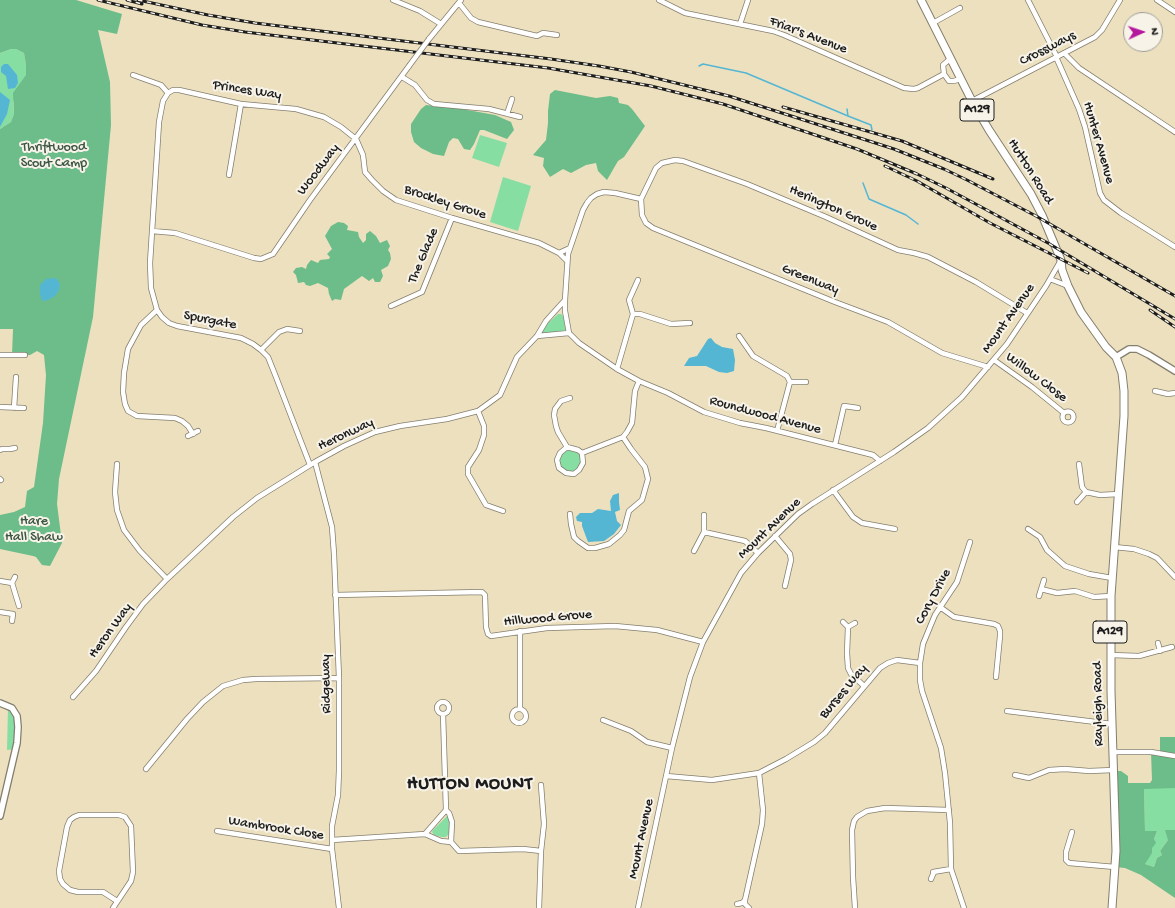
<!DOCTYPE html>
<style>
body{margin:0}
#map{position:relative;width:1175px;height:908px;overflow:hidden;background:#ece0bf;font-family:"Gochi Hand",sans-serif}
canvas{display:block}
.north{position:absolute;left:1123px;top:12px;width:40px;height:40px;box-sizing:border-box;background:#f7f3e8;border:1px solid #9f9d96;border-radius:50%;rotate:87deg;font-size:11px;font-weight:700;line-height:16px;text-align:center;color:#1c1c1c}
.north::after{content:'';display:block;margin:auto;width:14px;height:18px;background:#b5179e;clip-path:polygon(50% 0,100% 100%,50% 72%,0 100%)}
</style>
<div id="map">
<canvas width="1175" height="908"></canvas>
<div class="north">N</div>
</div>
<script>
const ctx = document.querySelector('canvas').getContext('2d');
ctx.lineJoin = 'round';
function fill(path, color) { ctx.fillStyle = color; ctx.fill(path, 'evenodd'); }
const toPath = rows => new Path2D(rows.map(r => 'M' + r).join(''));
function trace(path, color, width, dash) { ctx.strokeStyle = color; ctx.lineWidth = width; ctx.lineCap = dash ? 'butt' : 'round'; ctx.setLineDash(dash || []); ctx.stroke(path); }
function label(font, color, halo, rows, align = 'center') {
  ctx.font = font + ' "Gochi Hand",sans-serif'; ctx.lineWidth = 4; ctx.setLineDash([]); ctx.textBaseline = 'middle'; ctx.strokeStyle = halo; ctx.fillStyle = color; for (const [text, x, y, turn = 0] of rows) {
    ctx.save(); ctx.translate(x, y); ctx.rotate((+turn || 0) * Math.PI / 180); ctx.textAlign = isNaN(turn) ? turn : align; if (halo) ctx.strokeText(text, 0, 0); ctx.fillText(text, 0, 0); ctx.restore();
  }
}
fill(toPath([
 [11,49,16,49,24,53,26,65,26,75,13,102,14,114,11,122,0,129,0,53],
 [480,135,507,143,499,167,472,158],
 [503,177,531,186,518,231,490,222],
 [558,314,561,314,563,316,566,332,542,334,542,332,545,326],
 '559 461a11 11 0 1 1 22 0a11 11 0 1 1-22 0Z',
 [8,708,12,708,17,716,16,749,7,750],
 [1144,788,1175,788,1175,830,1160,851,1162,855,1157,858,1154,867,1145,864,1157,831,1145,831],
 [447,816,449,817,451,823,450,832,448,835,446,837,441,837,434,835,432,832,433,830]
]), '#86dea3');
fill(toPath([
 [0,0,76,0,122,14,117,34,98,30,110,82,111,125,93,317,59,479,57,504,62,543,50,566,42,565,36,557,33,556,0,549,0,515,14,512,25,507,27,491,34,487,43,423,46,375,44,355,37,351,30,355,12,355,13,329,0,329,0,129,11,122,14,114,13,93,26,75,26,65,24,53,16,49,11,49,0,53],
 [555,90,596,98,610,96,618,98,619,103,628,105,632,109,645,126,641,132,624,157,618,161,607,180,598,171,596,163,586,165,571,173,563,169,550,177,543,166,544,158,533,155,546,140,548,123,548,111,550,94],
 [426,105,462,109,495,115,511,122,514,130,507,139,484,130,480,130,474,144,470,150,464,149,458,139,453,138,449,142,444,156,433,154,421,148,414,142,411,132,411,124,421,109],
 [338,222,344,223,348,226,347,230,358,232,359,237,363,243,366,240,366,234,370,231,376,236,380,243,387,240,390,246,388,250,390,253,391,259,388,266,381,270,383,276,380,282,375,282,373,278,369,281,362,276,344,289,341,300,335,299,332,301,329,294,328,288,318,283,310,286,306,285,304,282,298,283,296,275,293,272,296,268,302,267,306,269,307,265,311,260,318,263,320,260,329,259,330,257,327,254,332,249,325,236,331,226],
 [1160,737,1175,737,1175,788,1144,789,1145,831,1157,831,1154,839,1156,843,1152,848,1152,853,1145,864,1154,867,1157,858,1162,855,1160,851,1168,840,1165,830,1175,830,1175,898,1141,875,1125,868,1115,867,1114,787,1118,787,1118,771,1121,771,1128,776,1128,783,1150,783,1152,780,1151,752,1160,753]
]), '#6cbd89');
fill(toPath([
 [4,64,8,64,17,75,18,83,15,88,8,89,6,76,1,72,1,67],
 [0,92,10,100,7,114,0,127],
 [56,278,60,284,59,290,55,296,48,300,42,301,40,294,40,285,46,279],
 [711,338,715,343,722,347,733,349,735,360,734,371,727,373,719,372,706,366,684,366,689,358,697,356,708,339],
 [619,493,619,502,620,510,615,512,617,521,621,525,614,534,604,541,588,542,582,526,582,522,577,521,576,517,580,513,592,513,598,509,611,511,610,501,613,495]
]), '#55b6d4');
trace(toPath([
 [699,66,703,64,746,73,848,116],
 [847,109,848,116,871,125,872,130],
 [863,183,869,199,906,215,918,224]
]), '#55b6d4', 1.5);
const minor = toPath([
 [393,0,420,11,441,24],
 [659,0,685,13,773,31,784,35,904,88,914,89,918,88,944,74],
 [1028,0,1057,57],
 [1157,0,1175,12],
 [459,3,471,18,478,22,537,36,543,33,557,35],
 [933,23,960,8],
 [740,24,748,0],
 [429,39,461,0],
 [1065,54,1079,68,1175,132],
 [1056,57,1079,109,1085,127,1100,193,1104,200,1121,213,1175,247],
 [950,59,943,65,944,74,949,81,954,81,960,79],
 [133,75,161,85,168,93,173,90,179,90,241,104,296,109,324,117,341,127,356,139,363,155,365,172,372,180,383,191,396,200,452,218,539,243,559,253,567,261],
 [402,77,415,85,427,100,434,104,489,109,520,117],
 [168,93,163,101,159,122,150,263,151,288,157,310,162,317,169,323,177,326,241,338,253,344,261,350,268,357,276,377,310,465],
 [972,101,1095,37,1102,30,1120,0],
 [507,114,512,99],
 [229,175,241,104],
 [641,199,615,193,604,192,597,194,591,198,587,203,583,210,568,254,565,300,565,311,569,333,579,343,617,369,639,381,668,393,704,412,740,423,766,428,873,455,880,461],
 [152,231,175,233,254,258,261,259,273,254,310,200,409,66],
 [559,253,570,248],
 [1050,279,1068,286],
 [391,306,422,292,452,218],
 [157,310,141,325,128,349,124,373,123,392,125,404,128,411,137,416,175,418,182,421,188,426,193,434],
 [633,314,629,300,638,280],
 [537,336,569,333],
 [739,336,753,356,782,373,787,376,790,382,806,382],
 [261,350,279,332,287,329,300,331],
 [0,355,25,355],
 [994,360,1032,387,1064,413],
 [988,367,942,353,888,322,835,302,653,228,646,223,642,215,641,199,656,168,662,163,675,160,683,161,747,184,826,217,898,250,914,253,928,257,976,282,1027,313],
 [617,369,633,314,640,314,671,324,690,323],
 [1155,391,1168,394,1175,393],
 [570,398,561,401,555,409,554,415,556,426,558,432,567,447,578,450,582,453,623,437,627,432,632,423,635,391,639,381],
 [0,407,24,408],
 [14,408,16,377],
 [478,411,484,426,484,435,479,450,468,467,468,474,486,505,503,511],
 '1062.5 417a5.5 5.5 0 1 1 11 0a5.5 5.5 0 1 1-11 0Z',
 [777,431,790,382],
 [188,436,198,431],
 [835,445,844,406,858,408],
 [567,447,560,453,557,460,559,468,566,473,574,474,579,470,583,463,582,453],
 [0,450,2,449,10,449,15,448],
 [315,462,332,527,334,554,339,678,339,770,338,795,332,826,332,849,339,908],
 [117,464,115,492,117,510,124,530,140,551,167,579],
 [1079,464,1082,487,1086,492,1100,495,1119,494],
 [0,479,1,480],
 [833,490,853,517,862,523,895,529],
 [1077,502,1086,492],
 [570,514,571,524,574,537,578,541,588,548,595,548,609,544,620,535,624,530,629,511,642,500,648,479,645,467,631,449,623,437],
 [1028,529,1040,537,1047,550,1065,566,1089,574,1112,578],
 [704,532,745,541,758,553],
 [775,536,790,554,791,560,785,586],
 [1114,547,1134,549,1149,554,1157,558,1175,577],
 [694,551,704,532,704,515],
 [15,577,12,583,19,606],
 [0,581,12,583],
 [1041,589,1057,593,1075,591,1094,597,1111,596],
 [335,595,482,592,485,595,486,627,488,634,491,636,547,628,615,626,657,630,703,642],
 [1039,596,1044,580],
 [940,607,954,617,994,624,998,626,1000,631,1000,636,996,677],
 [0,612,13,614,12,621],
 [843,622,848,627,847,653,848,668,851,674,864,686],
 [848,627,855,623],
 [520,631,520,709],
 [1158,643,1160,651],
 [1111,655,1139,656,1172,647],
 [920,663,923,644,930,627,935,615,957,582,970,542],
 [73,697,96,671,126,627,143,604,167,579,233,517,257,498,315,462,344,446,375,432,400,426,447,419,478,411,500,395,517,357,537,336,546,321,565,300],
 '437 708a6 6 0 1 1 12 0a6 6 0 1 1-12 0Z',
 '512 716a7 7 0 1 1 14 0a7 7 0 1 1-14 0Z',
 [1007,711,1112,724],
 [443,714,446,810,449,813,452,822,451,842],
 [603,720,631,731,647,742,672,748],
 [1113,752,1151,752,1175,756],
 [146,769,187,719,203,702,223,686,243,680,256,679,339,678],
 [1015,775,1029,778,1049,770,1065,769,1089,771,1114,770],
 [666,776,712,780,759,773,786,759,814,742,825,733,880,668,888,663,897,660,920,663,920,680,922,691,941,748,945,773,950,823,951,869,964,908],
 [217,831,332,849],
 [1072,832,1066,852,1066,860,1069,863,1115,867],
 [425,834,446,810],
 [332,840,425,834,441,841,451,842,459,851,523,849,541,851],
 [933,872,951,869],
 [931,879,934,872],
 [745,900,745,904,749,908],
 [737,904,742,903,745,900,762,824,763,810,759,773],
 [113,908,131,881,133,872,131,826,125,817,119,815,79,815,74,817,70,820,67,827,59,871,60,879,63,884,70,890,78,892,103,892,117,901],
 [539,908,541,851,544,824,541,785],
 [638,908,672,748,690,677,703,642,741,573,758,553,798,514,812,504,894,452,928,428,962,397,1007,344,1046,286,1061,260],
 [855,908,853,877,852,830,854,821,857,817,867,811,885,808,949,810]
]);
const tertiary = toPath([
 [1116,357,1129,349,1137,349,1149,355,1175,371],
 [0,703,12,708,17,716,18,727,17,743,0,816]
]);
const primary = toPath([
 [921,0,972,101,989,130,1031,194,1042,215,1061,260,1062,270,1068,286,1081,312,1106,347,1116,357,1122,373,1124,391,1124,416,1111,596,1111,691,1116,851,1112,908]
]);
trace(minor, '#847e6e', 6);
trace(tertiary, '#847e6e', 8);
trace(primary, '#847e6e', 9);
trace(minor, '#fff', 4.5);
trace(tertiary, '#fff', 5.5);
trace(primary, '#fff', 7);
const rail = toPath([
 [98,0,202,25,245,32,548,68,651,86,723,104,857,149,917,174,946,188,1048,243,1175,319],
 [127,0,142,4],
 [138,0,208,15,255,23,551,59,599,66,631,72,729,96,894,149,944,169,967,180,1036,216,1175,296],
 [783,107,902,141,993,179],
 [885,166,917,181,990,223,1088,273],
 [1150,310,1175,327]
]);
trace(rail, '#1c1c1c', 3);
trace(rail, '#f7f3e8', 1.5, [4.5]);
const minorBridge = toPath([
 [409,66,429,39]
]);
trace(minorBridge, '#847e6e', 6, []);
trace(minorBridge, '#fff', 4.5);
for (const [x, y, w] of [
 [977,110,34],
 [1110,632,34]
]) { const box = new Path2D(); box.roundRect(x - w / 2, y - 11, w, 22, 3); ctx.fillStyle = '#f7f3e8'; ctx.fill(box); trace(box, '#1c1c1c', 1); }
label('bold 13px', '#1c1c1c', null, [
 ["A129",977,110],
 ["A129",1110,632]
]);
label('14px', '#1c1c1c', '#f7f3e8', [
 ["Friar's Avenue",808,36,21],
 ["Crossways",1048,49,-27],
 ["Princes Way",247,91,9],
 ["Hunter Avenue",1098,143,74],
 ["Woodway",319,170,-53],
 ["Hutton Road",1030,172,58],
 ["Brockley Grove",445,203,18],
 ["Herington Grove",833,209,24],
 ["The Glade",424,256,-67],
 ["Greenway",810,280,22],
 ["Mount Avenue",1009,319,-55],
 ["Spurgate",210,321,11],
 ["Willow Close",1036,378,37],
 ["Roundwood Avenue",765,416,15],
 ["Heronway",346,435,-25],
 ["Mount Avenue",770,529,-44],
 ["Cory Drive",934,597,-62],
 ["Hillwood Grove",548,619,-5],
 ["Heron Way",111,631,-54],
 ["Ridgeway",327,684,-91],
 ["Burses Way",844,692,-50],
 ["Rayleigh Road",1099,704,-91],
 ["Wambrook Close",276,829,9],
 ["Mount Avenue",642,839,-78]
]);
label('14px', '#3c5644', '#f7f3e8', [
 ["Thriftwood",54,148],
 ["Scout Camp",54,164],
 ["Hare",34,522],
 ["Hall Shaw",34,538]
]);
ctx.letterSpacing = '1px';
label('bold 18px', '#1c1c1c', '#f7f3e8', [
 ["HUTTON MOUNT",470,785]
]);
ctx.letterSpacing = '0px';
</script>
